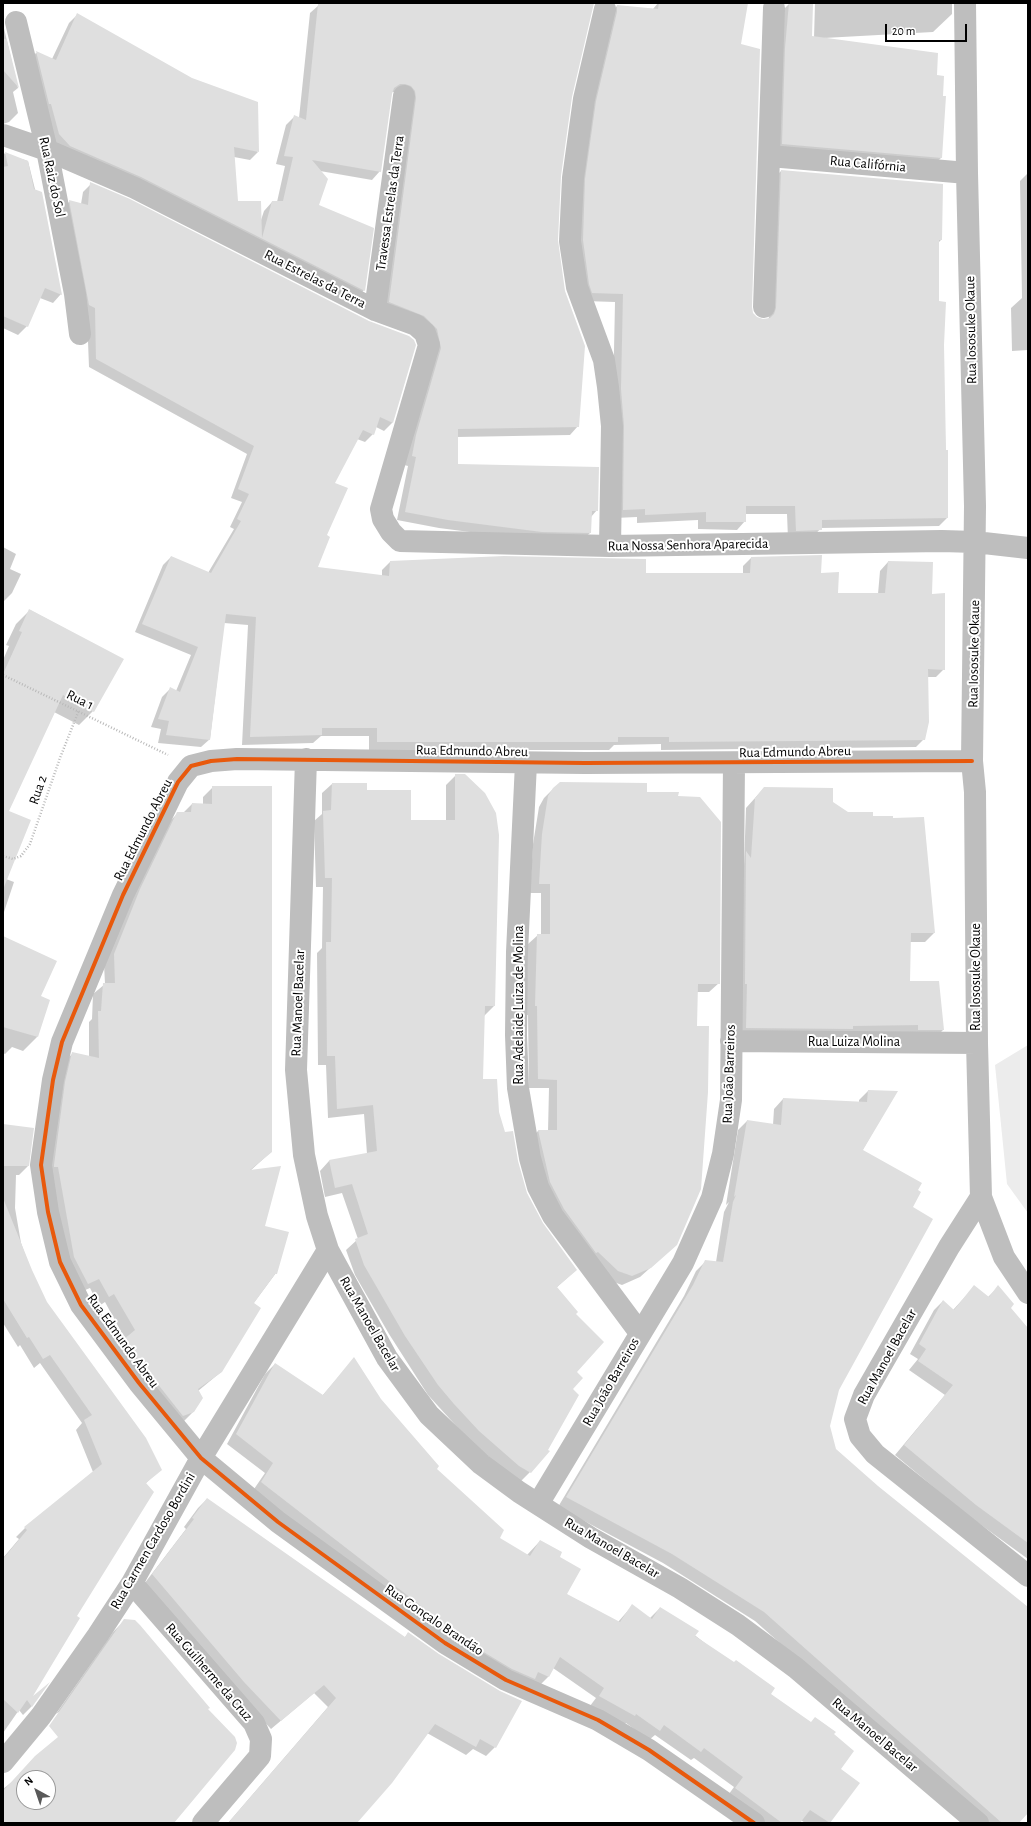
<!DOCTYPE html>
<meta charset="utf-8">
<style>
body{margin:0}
#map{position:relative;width:1031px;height:1826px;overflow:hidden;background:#fff;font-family:"Alegreya Sans",sans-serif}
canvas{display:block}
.frame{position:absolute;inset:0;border:4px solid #000;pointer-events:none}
.north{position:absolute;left:16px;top:1770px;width:40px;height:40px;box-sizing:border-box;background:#fff;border:1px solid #999;border-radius:50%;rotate:320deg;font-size:11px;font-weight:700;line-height:16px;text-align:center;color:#000}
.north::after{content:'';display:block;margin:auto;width:14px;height:18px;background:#595959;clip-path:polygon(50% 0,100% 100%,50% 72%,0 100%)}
.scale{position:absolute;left:885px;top:24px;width:82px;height:18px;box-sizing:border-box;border:2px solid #000;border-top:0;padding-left:5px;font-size:12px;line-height:14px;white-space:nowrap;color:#000;-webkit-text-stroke:3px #fff;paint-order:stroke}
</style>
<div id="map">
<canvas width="1031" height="1826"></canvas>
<div class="frame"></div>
<div class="north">N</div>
<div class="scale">20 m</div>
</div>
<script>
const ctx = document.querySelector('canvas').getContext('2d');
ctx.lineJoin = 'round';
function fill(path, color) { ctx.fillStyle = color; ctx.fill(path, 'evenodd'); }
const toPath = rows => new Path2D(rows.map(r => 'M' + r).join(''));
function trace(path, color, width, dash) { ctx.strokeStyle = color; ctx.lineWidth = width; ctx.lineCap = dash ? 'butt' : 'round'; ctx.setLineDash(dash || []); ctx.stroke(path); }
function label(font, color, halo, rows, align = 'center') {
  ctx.font = font + ' "Alegreya Sans",sans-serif'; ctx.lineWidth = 4; ctx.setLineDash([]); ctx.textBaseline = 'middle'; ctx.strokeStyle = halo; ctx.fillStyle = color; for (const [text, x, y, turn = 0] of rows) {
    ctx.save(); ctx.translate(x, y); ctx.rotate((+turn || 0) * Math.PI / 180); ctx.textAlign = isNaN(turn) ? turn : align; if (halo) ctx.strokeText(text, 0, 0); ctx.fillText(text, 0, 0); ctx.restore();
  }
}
fill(toPath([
 [1028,1045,1028,1213,1007,1184,995,1065]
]), '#ececec');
fill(toPath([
 [422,3,590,3,571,97,560,176,557,240,578,426,570,435,457,437,457,465,597,510,591,517,590,533,581,541,532,540,439,528,397,520,408,466,404,465,428,337,381,310,397,92,391,92,380,171,372,180,320,171,317,206,364,290,356,299,51,142,28,61,36,53,52,59,69,23,77,15,258,152,250,160,234,157,237,202,261,220,264,211,272,202,277,202,285,166,276,164,286,125,294,117,299,118,310,13,319,5],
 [658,3,747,3,740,45,751,307,752,314,757,319,768,320,769,317,773,179,781,171,941,240,938,243,938,302,943,345,947,518,939,526,821,528,812,538,788,539,787,514,745,514,745,521,737,530,698,529,698,520,637,523,637,517,615,518,613,398,615,302,584,301,577,188,609,14,617,6,653,9],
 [815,3,952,3,952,14,933,32,824,38,936,76,941,158,932,166,774,152,781,12,789,4,811,37,814,38],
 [3,24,18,88,13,92,18,113,9,122,3,124],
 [3,153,28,161,61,294,53,303,40,298,27,326,18,335,3,328],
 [1028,173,1028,350,1012,351,1011,308,1022,298,1020,181],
 [91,184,415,345,392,423,384,431,376,427,373,434,365,442,357,439,333,483,325,536,317,568,382,576,382,570,390,562,645,574,743,574,743,566,751,558,820,574,837,594,878,594,880,571,888,562,931,595,944,669,936,677,928,677,924,739,916,747,661,750,661,744,614,745,609,750,369,750,369,736,321,736,313,743,242,745,248,625,224,623,210,739,201,747,158,743,161,729,151,727,162,697,170,689,176,691,191,655,135,632,163,565,171,557,208,573,234,529,230,527,242,502,231,498,247,454,89,367,87,316,62,209,70,201,81,204,83,192],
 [3,547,16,554,10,569,21,574,12,593,3,602],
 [30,610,122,659,93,711,79,725,54,712,8,812,6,879,14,882,3,915,3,660,9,646,6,645,16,624],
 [456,775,494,1006,484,1016,482,1080,498,1112,504,1133,517,1161,526,1193,542,1224,576,1270,556,1288,574,1314,576,1372,572,1389,530,1472,520,1482,510,1475,469,1440,428,1395,389,1334,355,1275,346,1250,358,1239,342,1193,325,1197,320,1171,329,1161,367,1154,364,1114,328,1118,326,1065,318,1065,317,953,322,948,323,887,316,887,314,821,322,814,322,793,332,784,366,784,366,791,410,821,446,821,446,785],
 [213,787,271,1152,250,1171,276,1273,253,1304,221,1372,198,1391,193,1412,183,1422,114,1350,125,1339,105,1302,99,1306,90,1288,78,1293,49,1176,63,1063,73,1053,89,1057,89,1022,92,1019,93,994,105,984,104,964,130,900,168,823,178,813,183,813,192,804,203,804,203,797],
 [554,788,646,793,677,797,719,983,709,992,697,992,677,1244,640,1277,622,1285,608,1280,555,1219,529,1140,538,1131,548,1131,549,1088,529,1088,528,1015,526,1015,528,944,538,935,541,935,541,893,530,893,533,844,539,807,544,798],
 [764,788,832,803,847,813,872,817,934,933,925,942,910,942,909,982,943,1030,934,1039,738,1037,746,808],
 [3,938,40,996,37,1037,23,1051,12,1047,5,1054,3,1053],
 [868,1091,896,1092,862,1151,916,1190,912,1208,838,1390,829,1426,835,1449,877,1486,1028,1609,1028,1812,1018,1823,983,1823,755,1621,663,1563,558,1507,684,1296,696,1271,706,1261,716,1262,724,1212,729,1202,726,1205,738,1130,747,1121,773,1125,774,1109,783,1099,859,1103,859,1100],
 [3,1125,28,1166,19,1175,16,1175,15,1208,21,1243,31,1271,46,1302,161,1469,146,1483,30,1699,32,1706,23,1715,19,1710,3,1733,3,1558,19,1539,16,1537,25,1528,93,1472,76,1430,82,1423,40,1363,34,1368,20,1345,18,1347,3,1323],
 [974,1287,988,1297,998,1287,1028,1348,1028,1559,966,1514,895,1455,945,1395,909,1370,918,1359,910,1354,934,1310,943,1301,953,1310],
 [354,1359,380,1399,436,1469,498,1538,527,1555,540,1541,558,1557,566,1594,618,1622,632,1606,650,1618,660,1608,770,1694,810,1723,833,1734,839,1769,858,1783,829,1823,805,1823,801,1820,799,1823,760,1823,726,1798,734,1787,694,1758,691,1760,655,1735,649,1740,626,1723,624,1725,590,1706,596,1698,553,1668,548,1677,539,1686,502,1678,252,1492,265,1473,227,1444,265,1374,275,1364,322,1396],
 [207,1499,404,1638,409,1633,495,1747,486,1756,473,1749,466,1755,427,1733,355,1823,228,1823,328,1707,314,1693,271,1729,235,1691,144,1584,186,1529,184,1527,198,1508],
 [123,1622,173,1823,3,1823,3,1789,78,1729,64,1709,56,1714,113,1632],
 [24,1778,48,1778,48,1802,24,1802]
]), '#0003');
fill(toPath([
 [349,3,594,3,572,97,561,176,558,240,565,291,585,346,579,427,458,429,458,464,599,467,598,511,592,511,591,533,542,532,448,520,405,512,416,457,412,456,416,435,441,348,437,329,424,316,389,302,416,98,415,91,411,86,405,84,400,84,394,88,392,94,381,172,312,160,328,179,319,205,374,228,365,291,141,177,70,146,59,134,51,104,49,104,36,51,56,60,77,13,192,78,258,102,259,152,234,147,238,201,261,201,262,238,272,201,283,201,293,157,284,156,294,115,306,120,318,4],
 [659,3,748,3,741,44,760,49,752,307,753,313,757,317,763,319,770,318,774,314,776,308,781,170,943,184,942,240,939,240,939,301,946,302,944,345,946,450,948,450,948,518,822,520,822,530,796,531,795,506,746,506,746,522,706,522,706,512,645,515,645,509,623,510,624,426,621,389,623,294,592,293,589,284,583,240,585,179,596,101,617,12,617,5,658,9],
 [789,3,813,4,812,36,938,53,937,75,944,76,943,96,946,96,942,158,782,144,785,48],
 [3,38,7,40,19,88,3,70],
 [5,152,28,161,34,189,42,192,62,295,45,288,28,327,3,316,3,167,8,166],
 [90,182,130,199,369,321,409,336,414,340,416,345,393,423,380,417,374,435,363,430,335,483,348,488,327,535,330,537,318,567,389,576,390,561,504,556,646,559,646,573,750,573,751,557,822,555,821,573,839,572,838,593,885,593,888,561,933,562,932,594,945,593,945,670,928,669,929,722,925,740,669,742,669,737,618,737,618,742,377,742,377,728,322,728,322,735,250,737,256,617,226,614,210,740,166,735,169,721,158,719,170,687,180,692,198,647,142,624,171,556,211,573,241,521,237,519,249,494,238,489,254,446,96,359,95,308,89,305,69,200,88,205],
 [29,609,124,659,94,712,63,695,9,811,31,820,4,887,3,674,22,632,19,631],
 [455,774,465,774,485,793,496,813,499,835,495,1006,485,1006,483,1079,497,1079,499,1112,505,1132,513,1131,518,1161,527,1193,543,1223,577,1270,557,1287,578,1312,576,1314,604,1342,577,1372,583,1378,573,1389,579,1395,548,1450,550,1451,531,1473,519,1466,479,1431,454,1404,438,1385,405,1336,364,1265,355,1239,368,1234,352,1184,335,1188,329,1160,377,1151,373,1105,337,1109,335,1056,327,1056,326,942,331,942,332,878,325,878,323,811,331,810,332,783,367,783,367,790,411,790,411,820,455,820],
 [560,782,647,783,647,792,679,792,678,796,700,797,721,822,720,984,698,984,697,1026,709,1026,708,1092,701,1189,677,1245,651,1268,632,1276,618,1271,598,1252,596,1253,564,1209,550,1182,538,1130,557,1130,557,1080,538,1079,537,1006,535,1006,537,934,550,934,550,884,539,884,542,834,548,796,553,788],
 [212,786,272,786,272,1152,250,1170,281,1166,265,1226,289,1232,277,1274,275,1274,254,1303,261,1308,222,1372,198,1389,203,1398,194,1412,183,1416,123,1340,135,1330,114,1294,109,1297,99,1279,88,1284,74,1257,58,1167,54,1167,54,1165,65,1082,72,1052,99,1058,98,1011,101,1011,103,983,115,983,114,954,140,889,177,812,191,812,192,803,212,804],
 [764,787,833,788,833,802,848,812,873,812,873,816,893,816,893,818,924,817,935,933,911,933,910,981,939,981,944,1030,918,1030,918,1025,853,1026,853,1029,746,1028,747,984,745,984,746,851,751,858,755,798],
 [3,936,57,961,41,996,50,1000,38,1037,3,1027],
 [868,1090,898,1091,863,1150,922,1183,918,1190,921,1192,913,1207,933,1219,839,1390,830,1426,836,1449,878,1486,1028,1607,1028,1813,1019,1823,1002,1823,764,1612,672,1554,566,1497,693,1285,705,1260,723,1262,733,1202,736,1195,734,1197,747,1120,781,1125,783,1098,867,1102],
 [3,1124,34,1128,29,1166,3,1166],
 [3,1198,32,1270,47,1302,146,1438,162,1470,146,1483,154,1492,77,1616,80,1618,33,1696,50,1682,32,1707,27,1700,18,1713,3,1699,3,1559,27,1530,24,1527,102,1464,84,1420,92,1415,50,1355,43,1359,29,1337,27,1338,3,1299],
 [974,1285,989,1297,998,1285,1014,1304,1011,1308,1028,1328,1028,1543,976,1505,904,1445,953,1385,918,1361,926,1349,919,1344,943,1300,954,1310],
 [354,1357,381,1399,439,1466,437,1469,504,1530,500,1538,530,1556,540,1540,562,1552,560,1557,581,1569,567,1594,620,1622,632,1604,652,1619,660,1607,699,1631,695,1636,734,1662,736,1660,775,1688,771,1694,811,1722,815,1717,836,1732,834,1734,854,1751,841,1769,860,1783,830,1823,810,1810,800,1823,782,1823,735,1788,743,1777,704,1748,701,1752,664,1725,660,1731,636,1714,635,1716,599,1696,604,1688,560,1657,549,1677,538,1672,535,1679,512,1669,452,1633,423,1612,425,1609,261,1482,273,1463,236,1434,275,1363,323,1395],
 [207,1498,405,1637,408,1632,439,1654,500,1691,522,1701,496,1748,480,1739,476,1747,435,1724,392,1783,357,1823,228,1823,336,1698,324,1685,281,1721,244,1682,152,1574,194,1519,192,1518],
 [124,1619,135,1620,140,1625,210,1708,208,1709,235,1737,237,1743,235,1750,174,1823,3,1823,3,1791,35,1756,58,1737,49,1726],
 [24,1778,48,1778,48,1802,24,1802]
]), '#dfdfdf');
trace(toPath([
 [3,675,168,755],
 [3,856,13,859,21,856,30,844,60,758,79,710]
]), '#b9b9b9', 2.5, [1, 2]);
trace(toPath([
 [965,3,967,173,975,506,972,761,975,792,977,1043,981,1197,1004,1257,1028,1293],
 [605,9,584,99,573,178,570,241,577,287,604,360,608,387,612,426,610,546],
 [16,22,47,150,75,294,80,334],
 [3,135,47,150,135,188,375,310,416,325,425,333,429,345,381,509,383,519,391,532,400,541,610,546,942,541,975,542,1028,548],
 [770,156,967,173],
 [764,307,774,8],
 [375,310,404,96],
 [306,759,296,1070,304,1155,317,1216,328,1250,387,1358,429,1415,481,1464,519,1492,591,1538,680,1588,738,1625,796,1668,978,1823],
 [526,763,517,952,516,1035,518,1088,530,1158,538,1187,553,1216,640,1333],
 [731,1041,977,1043],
 [981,1197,949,1247,864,1395,855,1419,860,1436,875,1454,1028,1576],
 [538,1504,683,1263,712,1198,723,1154,731,1100,734,763],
 [132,1583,254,1723,261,1739,260,1756,203,1823],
 [3,1762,41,1716,98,1635,132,1583,201,1458,328,1250],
 [754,1823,649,1750,598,1720,506,1680,445,1643,278,1522,201,1458,139,1383,81,1305,60,1262,48,1212,41,1165,53,1080,62,1042,123,895,178,782,191,766,211,761,237,759,585,763,972,761]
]), '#bebebe', 22);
trace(toPath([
 [754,1823,649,1750,598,1720,506,1680,445,1643,278,1522,201,1458,139,1383,81,1305,60,1262,48,1212,41,1165,53,1080,62,1042,123,895,178,782,191,766,211,761,237,759,585,763,972,761]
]), '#e8590c', 4);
label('14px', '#000', '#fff', [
 ["Rua Califórnia",868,164,5],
 ["Rua Raiz do Sol",52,177,78],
 ["Travessa Estrelas da Terra",390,203,-82],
 ["Rua Estrelas da Terra",315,279,27],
 ["Rua Iososuke Okaue",971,330,-91],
 ["Rua Nossa Senhora Aparecida",688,545,-1],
 ["Rua Iososuke Okaue",974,654,-89],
 ["Rua 1",80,700,26],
 ["Rua Edmundo Abreu",472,751,1],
 ["Rua Edmundo Abreu",795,752,-1],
 ["Rua 2",38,790,-71],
 ["Rua Edmundo Abreu",143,830,-63],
 ["Rua Iososuke Okaue",976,977,-90],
 ["Rua Manoel Bacelar",298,1003,-88],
 ["Rua Adelaide Luiza de Molina",519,1005,-90],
 ["Rua Luiza Molina",854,1042],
 ["Rua João Barreiros",729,1074,-88],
 ["Rua Manoel Bacelar",370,1324,60],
 ["Rua Edmundo Abreu",123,1341,54],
 ["Rua Manoel Bacelar",887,1357,-61],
 ["Rua João Barreiros",611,1382,-60],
 ["Rua Carmen Cardoso Bordini",153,1541,-60],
 ["Rua Manoel Bacelar",612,1548,30],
 ["Rua Gonçalo Brandão",434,1620,34],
 ["Rua Guilherme da Cruz",209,1672,49],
 ["Rua Manoel Bacelar",875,1735,40]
]);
</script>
